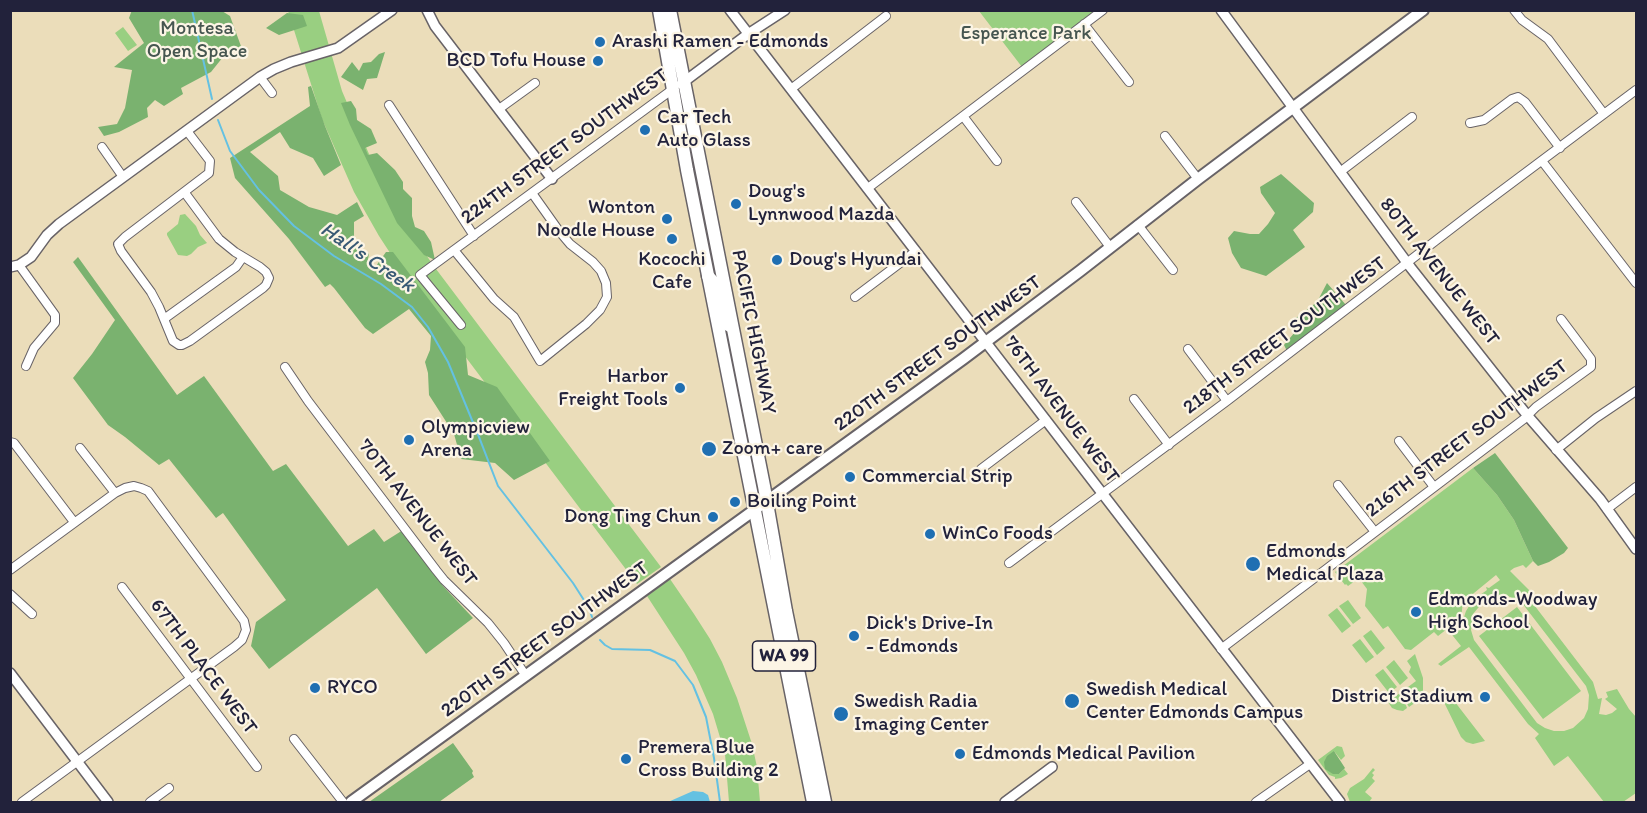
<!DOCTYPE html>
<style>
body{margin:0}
#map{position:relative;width:1647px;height:813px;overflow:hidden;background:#ebddba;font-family:Itim,sans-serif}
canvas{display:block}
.frame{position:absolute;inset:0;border:12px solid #22223b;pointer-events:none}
</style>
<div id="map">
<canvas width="1647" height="813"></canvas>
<div class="frame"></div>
</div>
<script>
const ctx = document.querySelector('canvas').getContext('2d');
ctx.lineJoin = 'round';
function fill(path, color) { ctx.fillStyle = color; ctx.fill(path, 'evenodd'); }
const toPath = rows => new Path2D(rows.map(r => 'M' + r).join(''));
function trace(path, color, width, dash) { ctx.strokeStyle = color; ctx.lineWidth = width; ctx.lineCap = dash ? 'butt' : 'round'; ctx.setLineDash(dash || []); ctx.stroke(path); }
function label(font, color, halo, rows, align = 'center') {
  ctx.font = font + ' Itim,sans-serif'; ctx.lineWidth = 4.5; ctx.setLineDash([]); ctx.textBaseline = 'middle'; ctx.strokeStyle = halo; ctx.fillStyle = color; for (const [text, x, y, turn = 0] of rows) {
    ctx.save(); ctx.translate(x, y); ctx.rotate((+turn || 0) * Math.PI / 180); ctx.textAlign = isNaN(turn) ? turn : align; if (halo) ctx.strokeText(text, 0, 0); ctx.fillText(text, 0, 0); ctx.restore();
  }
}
fill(toPath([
 [288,11,319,11,342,91,372,161,412,234,433,265,661,567,637,584,409,282,379,236,354,192,322,119],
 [979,11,1096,11,1022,67],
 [123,27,137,45,128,51,115,33],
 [185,214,196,226,200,235,207,243,198,247,191,254,187,256,178,255,167,235,167,233,178,224,180,215],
 [1473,468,1497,495,1514,520,1533,561,1526,568,1523,565,1514,568,1510,571,1532,593,1528,597,1593,682,1598,699,1602,698,1599,714,1606,715,1612,713,1617,709,1605,699,1608,697,1606,692,1617,689,1629,709,1636,717,1636,793,1623,802,1604,802,1568,756,1554,766,1535,738,1539,734,1528,724,1469,647,1441,666,1438,664,1461,646,1449,631,1463,620,1466,611,1473,600,1487,590,1486,587,1489,588,1500,580,1496,575,1463,602,1461,618,1438,636,1434,632,1411,650,1405,649,1388,626,1383,629,1365,606,1367,589,1352,569,1346,573,1351,579,1355,581,1348,586,1346,584,1345,585,1335,572],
 [1498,596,1508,596,1522,603,1586,686,1589,695,1588,709,1584,718,1573,728,1564,731,1554,731,1545,728,1537,723,1474,640,1471,630,1473,614,1483,602],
 [670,579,694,614,710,639,722,662,737,698,752,744,757,767,760,802,729,802,725,754,713,714,696,675,684,653,647,596],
 [1348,600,1361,618,1353,624,1339,606],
 [1517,607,1581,691,1543,719,1479,636],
 [1337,608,1351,626,1342,633,1328,615],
 [1371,630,1385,648,1377,655,1363,636],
 [1360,639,1374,657,1366,663,1352,645],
 [1415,654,1423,678,1423,692,1419,700,1409,707,1406,702,1396,700,1396,701,1405,703,1407,708,1403,711,1397,710,1392,708,1388,702,1416,681,1409,672,1411,667,1407,661],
 [1394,660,1408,678,1400,685,1386,667],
 [1383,669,1397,687,1389,693,1375,675],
 [1442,689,1445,689,1485,741,1473,744,1466,742,1461,737,1439,692],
 [1337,746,1342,747,1345,756,1341,760,1334,751,1339,774,1344,769,1348,774,1341,778,1335,779,1335,777,1329,775,1318,760],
 [1373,768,1375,770,1372,773,1374,775,1372,778,1375,781,1365,792,1372,798,1369,802,1350,802,1347,794,1350,788,1364,779]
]), '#99cf81');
fill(toPath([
 [132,10,222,11,230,16,242,49,227,52,211,72,181,88,183,94,164,106,155,100,147,108,148,117,119,132,104,136,98,127,117,124,125,108,132,70,114,67,144,43,129,18],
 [287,13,303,15,307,26,279,35,266,28],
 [385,52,377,78,367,79,363,90,341,77,352,62,359,71,363,63,371,62,379,54],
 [311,86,325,126,341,165,324,176,313,158,290,148,280,132,250,152,278,176,280,190,309,207,337,215,357,202,364,216,354,222,354,242,369,254,367,264,376,266,386,252,393,252,465,347,468,375,497,387,550,461,514,480,495,463,461,459,454,434,429,395,428,373,425,362,430,350,431,336,409,309,373,334,365,328,334,288,330,284,325,287,289,239,235,178,230,158,310,106,308,87],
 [351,101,356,109,357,120,371,129,377,143,365,148,368,155,377,153,395,170,403,182,403,189,412,198,412,216,415,227,424,231,431,242,435,260,424,255,397,223,350,125,341,103],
 [1281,174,1314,203,1313,212,1293,230,1305,247,1266,276,1241,268,1232,253,1228,238,1234,231,1250,234,1259,234,1268,224,1275,213,1261,193,1260,187],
 [78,257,177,395,204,376,273,471,286,464,348,546,374,529,384,542,403,530,443,586,473,618,426,654,377,588,269,669,251,646,256,622,286,600,223,513,216,518,169,459,159,465,125,437,108,425,73,378,92,354,115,320,73,262],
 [1327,283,1346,305,1287,351,1284,345,1295,332,1296,318,1317,302],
 [1495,453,1568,548,1564,553,1549,562,1538,566,1533,561,1514,520,1497,495,1473,468],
 [453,743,473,771,472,773,474,777,439,802,369,802],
 [1334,751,1345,768,1339,774,1333,774,1325,769,1324,762,1327,756]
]), '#7ab26f');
fill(toPath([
 [693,791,703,792,708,795,710,802,668,802]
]), '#64c1e2');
trace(toPath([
 [192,10,212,99],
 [218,120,230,151,259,190,294,226,334,256,381,284,412,307,428,327,448,362,479,437,498,486,573,583,589,608,592,617],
 [600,640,605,645,612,649,650,650,675,661,693,685,706,717,714,758,720,802]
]), '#64c1e2', 2);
const minor = toPath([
 [1514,10,1522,20,1548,39,1604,114],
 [1084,24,1129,82],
 [260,77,272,93],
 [791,89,886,16],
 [389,105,474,236],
 [499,109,535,83],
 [963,116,997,161],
 [1470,123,1484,120,1512,99,1518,97,1525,102,1560,148],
 [1165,136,1198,179],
 [102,147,123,177],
 [1542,161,1636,283],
 [1340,172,1412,117],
 [868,188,1103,10],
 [185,193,219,239,235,252,260,267,266,272,269,278,266,285,263,288,190,341,182,345,179,345,173,341,159,307,151,292,121,251,118,244,125,237,209,173,210,161,187,131],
 [1076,202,1110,247],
 [1138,225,1173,270],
 [454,250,494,299,514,317,540,361,586,324,600,310,607,297,606,283,601,271,593,262,570,244,559,231,532,193],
 [19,265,55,315,55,323,34,348,26,366],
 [855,297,916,251],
 [164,319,236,267,243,257],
 [461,325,420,275,673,89],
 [1188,349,1227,401],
 [285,367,308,401,436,570,444,580,488,623,504,643,526,676],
 [1134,399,1169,445],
 [1399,441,1434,487],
 [10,442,14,443,74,522],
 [80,448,115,493],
 [1556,450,1596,418,1636,391],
 [981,469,1046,420],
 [1338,485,1375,532],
 [1607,509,1636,487],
 [1009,563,1227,401,1473,212,1636,90],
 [10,570,115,493,125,488,134,486,141,488,148,491,244,621,246,630,242,640,234,647,22,802],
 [122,587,257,767],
 [10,594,32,614],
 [1221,649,1495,441,1524,419,1536,407,1591,367,1591,359,1561,319],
 [294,739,343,802],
 [150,802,169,788],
 [1256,802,1310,764]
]);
const tertiary = toPath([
 [427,10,435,26,552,179],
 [730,10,1340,802],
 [1221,10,1411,268,1527,415,1600,499,1636,549],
 [681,84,748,34,785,10],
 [10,267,19,265,31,257,47,235,59,224,260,77,274,69,291,62,338,48,392,10],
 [10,673,108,802],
 [1005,802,1052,767]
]);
const secondary = toPath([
 [351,802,963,359,1080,271,1198,179,1423,10]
]);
const primary = toPath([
 [708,276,716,285,726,324,732,327]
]);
const trunk = toPath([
 [659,10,687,170,813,802],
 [670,10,764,486,786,611,825,802]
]);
trace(minor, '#686367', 10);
trace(tertiary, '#686367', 12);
trace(secondary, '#686367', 14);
trace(primary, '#686367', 15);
trace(trunk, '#686367', 15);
trace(minor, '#fff', 8);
trace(tertiary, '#fff', 9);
trace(secondary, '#fff', 10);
trace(primary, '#fff', 12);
trace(trunk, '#fff', 12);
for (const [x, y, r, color] of [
 [600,42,6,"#1f6fb2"],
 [598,61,6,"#1f6fb2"],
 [645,130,6,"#1f6fb2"],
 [736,204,6,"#1f6fb2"],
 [667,219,6,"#1f6fb2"],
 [672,239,6,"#1f6fb2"],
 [777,260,6,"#1f6fb2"],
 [680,388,6,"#1f6fb2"],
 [409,440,6,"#1f6fb2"],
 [709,449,8,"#1f6fb2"],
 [850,477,6,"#1f6fb2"],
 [735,502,6,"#1f6fb2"],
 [713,517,6,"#1f6fb2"],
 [930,534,6,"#1f6fb2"],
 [1253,564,8,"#1f6fb2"],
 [1416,612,6,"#1f6fb2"],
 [854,636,6,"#1f6fb2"],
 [315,688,6,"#1f6fb2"],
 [1485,697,6,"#1f6fb2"],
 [1072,701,8,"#1f6fb2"],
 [841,714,8,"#1f6fb2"],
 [960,754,6,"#1f6fb2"],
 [626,759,6,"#1f6fb2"]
]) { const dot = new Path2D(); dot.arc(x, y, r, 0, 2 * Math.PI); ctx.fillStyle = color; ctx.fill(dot); trace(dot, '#fcf5e5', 2); }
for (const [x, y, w] of [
 [784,656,63]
]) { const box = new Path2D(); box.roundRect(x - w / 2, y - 15, w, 30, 4.5); ctx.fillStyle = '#fcf5e5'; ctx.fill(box); trace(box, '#22223b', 1.5); }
label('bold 18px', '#22223b', null, [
 ["WA 99",784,656]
]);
label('20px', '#465650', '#fcf5e5', [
 ["Montesa",197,29],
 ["Open Space",197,52],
 ["Esperance Park",1026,34]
]);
label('20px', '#22223b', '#fcf5e5', [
 ["Arashi Ramen - Edmonds",612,42],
 ["BCD Tofu House",586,61,"right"],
 ["Car Tech",657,118],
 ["Auto Glass",657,141],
 ["Doug's",748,192],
 ["Lynnwood Mazda",748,215],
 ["Wonton",655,208,"right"],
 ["Noodle House",655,231,"right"],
 ["Kocochi",672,260,"center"],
 ["Cafe",672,283,"center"],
 ["Doug's Hyundai",789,260],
 ["Harbor",668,377,"right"],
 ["Freight Tools",668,400,"right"],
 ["Olympicview",421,428],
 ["Arena",421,451],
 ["Zoom+ care",722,449],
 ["Commercial Strip",862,477],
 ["Boiling Point",747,502],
 ["Dong Ting Chun",701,517,"right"],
 ["WinCo Foods",942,534],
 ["Edmonds",1266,552],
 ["Medical Plaza",1266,575],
 ["Edmonds-Woodway",1428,600],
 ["High School",1428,623],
 ["Dick's Drive-In",866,624],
 ["- Edmonds",866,647],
 ["RYCO",327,688],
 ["Swedish Medical",1086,690],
 ["Center Edmonds Campus",1086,713],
 ["District Stadium",1473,697,"right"],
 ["Swedish Radia",854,702],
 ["Imaging Center",854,725],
 ["Premera Blue",638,748],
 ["Cross Building 2",638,771],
 ["Edmonds Medical Pavilion",972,754]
], 'left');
label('20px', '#22223b', '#fcf5e5', [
 ["224TH STREET SOUTHWEST",565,147,-36],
 ["80TH AVENUE WEST",1439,272,52],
 ["PACIFIC HIGHWAY",753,332,79],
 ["218TH STREET SOUTHWEST",1285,336,-37],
 ["220TH STREET SOUTHWEST",938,354,-36],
 ["76TH AVENUE WEST",1061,410,53],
 ["216TH STREET SOUTHWEST",1467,439,-37],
 ["70TH AVENUE WEST",417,513,52],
 ["220TH STREET SOUTHWEST",545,640,-36],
 ["67TH PLACE WEST",203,667,53]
]);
label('italic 21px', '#395a75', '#fcf5e5', [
 ["Hall's Creek",367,258,34]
]);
</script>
